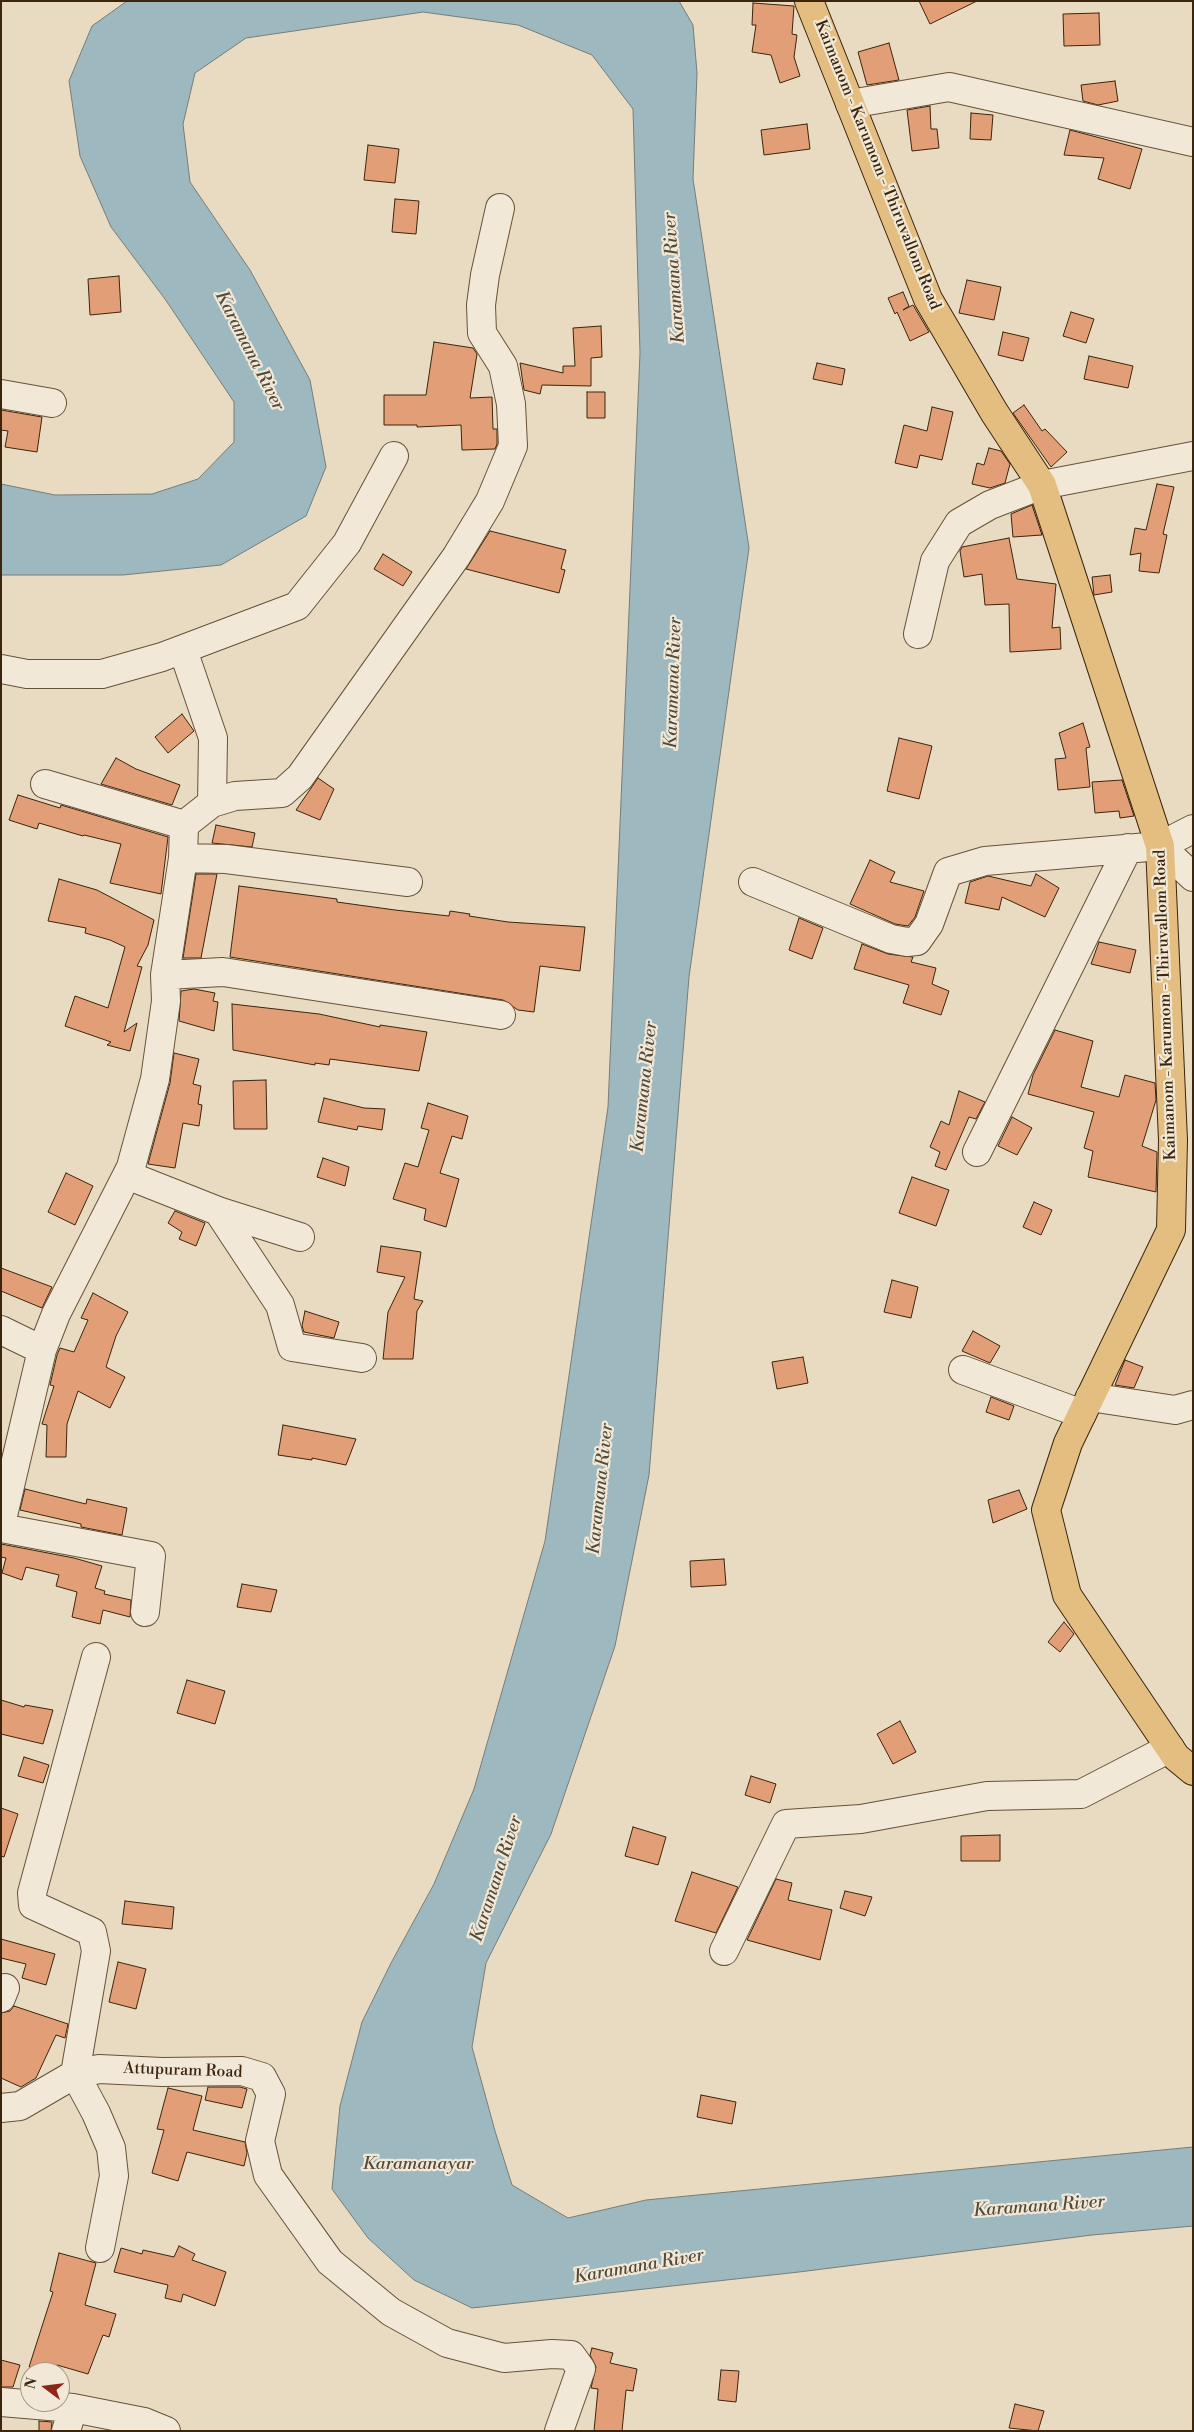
<!DOCTYPE html>
<style>
body{margin:0}
#map{position:relative;width:1194px;height:2432px;overflow:hidden;background:#e9dbc1;font-family:"Libre Bodoni",serif}
canvas{display:block}
.frame{position:absolute;inset:0;border:2px solid #3b250c;pointer-events:none}
.north{position:absolute;left:20px;top:2362px;width:50px;height:50px;box-sizing:border-box;background:#f1e8d7;border:1px solid #a89a86;border-radius:50%;rotate:285deg;font-size:14px;font-weight:700;line-height:20px;text-align:center;color:#3b250c}
.north::after{content:'';display:block;margin:auto;width:18px;height:22px;background:#8f2418;clip-path:polygon(50% 0,100% 100%,50% 72%,0 100%)}
</style>
<div id="map">
<canvas width="1194" height="2432"></canvas>
<div class="frame"></div>
<div class="north">N</div>
</div>
<script>
const ctx = document.querySelector('canvas').getContext('2d');
ctx.lineJoin = 'round';
function fill(path, color) { ctx.fillStyle = color; ctx.fill(path, 'evenodd'); }
const toPath = rows => new Path2D(rows.map(r => 'M' + r).join(''));
function trace(path, color, width, dash) { ctx.strokeStyle = color; ctx.lineWidth = width; ctx.lineCap = dash ? 'butt' : 'round'; ctx.setLineDash(dash || []); ctx.stroke(path); }
function label(font, color, halo, rows, align = 'center') {
  ctx.font = font + ' "Libre Bodoni",serif'; ctx.lineWidth = 4.5; ctx.setLineDash([]); ctx.textBaseline = 'middle'; ctx.strokeStyle = halo; ctx.fillStyle = color; for (const [text, x, y, turn = 0] of rows) {
    ctx.save(); ctx.translate(x, y); ctx.rotate((+turn || 0) * Math.PI / 180); ctx.textAlign = isNaN(turn) ? turn : align; if (halo) ctx.strokeText(text, 0, 0); ctx.fillText(text, 0, 0); ctx.restore();
  }
}
const water = toPath([
 [127,1,679,1,693,25,697,73,693,179,749,548,689,977,649,1475,615,1646,551,1834,486,1963,472,2047,495,2131,512,2185,568,2218,646,2200,1193,2147,1193,2226,1092,2235,799,2272,472,2308,414,2280,368,2238,332,2189,340,2106,362,2022,391,1963,434,1884,474,1789,545,1541,608,1107,640,353,633,109,592,55,518,25,423,12,246,38,195,73,183,124,190,182,250,270,310,380,326,467,306,516,221,565,123,575,1,575,1,484,55,495,152,494,198,479,234,442,234,402,165,299,111,227,80,156,69,81,92,26,127,1]
]);
fill(water, '#9eb8bf');
trace(water, '#767d77', 1);
const building = toPath([
 [919,1,977,1,930,24,919,1],
 [753,3,794,6,792,34,797,35,794,57,800,76,780,83,771,55,752,52,756,25,752,25,753,3],
 [1099,13,1100,45,1064,46,1063,14,1099,13],
 [889,43,899,80,867,85,858,52,889,43],
 [1115,81,1118,101,1098,105,1083,101,1081,85,1115,81],
 [930,106,931,129,937,129,939,148,912,151,907,110,930,106],
 [971,113,993,115,991,140,970,139,971,113],
 [807,124,810,149,764,155,761,130,807,124],
 [1070,130,1142,149,1130,189,1098,179,1104,158,1064,155,1070,130],
 [368,145,399,149,395,183,364,180,368,145],
 [395,199,419,201,416,234,392,232,395,199],
 [119,276,121,312,90,315,88,279,119,276],
 [967,280,1001,287,994,320,959,313,967,280],
 [903,292,909,306,903,310,913,305,929,332,910,341,897,312,895,314,888,298,903,292],
 [1071,312,1094,319,1086,343,1063,336,1071,312],
 [601,326,602,357,591,358,591,386,542,385,540,394,524,390,520,363,563,373,563,366,575,366,573,328,601,326],
 [1003,332,1029,338,1023,361,998,355,1003,332],
 [434,342,473,348,477,354,470,398,492,397,493,429,497,429,497,444,495,449,462,450,461,425,417,427,417,425,384,425,384,395,426,395,434,342],
 [1089,356,1133,366,1128,388,1084,379,1089,356],
 [817,363,845,369,842,385,813,379,817,363],
 [587,392,605,392,605,418,587,418,587,392],
 [1024,405,1042,431,1045,429,1067,452,1051,467,1013,413,1024,405],
 [932,407,953,412,942,460,920,455,917,468,895,463,904,425,927,431,932,407],
 [1,410,42,417,37,452,5,447,8,431,1,430,1,410],
 [989,448,1001,451,1010,464,1005,483,990,488,972,484,977,463,984,465,989,448],
 [1157,484,1174,487,1163,534,1167,535,1159,573,1139,571,1141,553,1130,555,1135,528,1146,530,1157,484],
 [1032,505,1042,535,1013,537,1011,514,1032,505],
 [490,531,566,550,561,569,565,570,559,593,466,569,490,531],
 [1009,538,1017,579,1056,584,1052,628,1060,627,1061,649,1010,652,1009,604,985,605,982,574,964,577,960,551,962,547,1009,538],
 [383,554,412,572,403,586,374,569,383,554],
 [1110,575,1112,592,1094,595,1092,577,1110,575],
 [182,714,194,731,168,753,155,737,182,714],
 [1083,723,1090,747,1086,748,1090,787,1058,790,1055,759,1066,758,1059,733,1083,723],
 [899,738,932,746,919,799,887,791,899,738],
 [116,758,136,769,180,785,172,805,101,784,116,758],
 [318,778,334,789,320,820,296,810,318,778],
 [1122,780,1134,816,1120,818,1119,811,1095,813,1092,782,1122,780],
 [18,795,60,808,61,805,168,837,161,894,110,883,121,844,84,835,83,836,39,823,37,829,9,820,18,795],
 [216,825,255,833,252,847,212,843,216,825],
 [870,860,895,872,890,882,924,891,915,917,908,926,895,924,850,904,870,860],
 [196,874,217,874,201,958,183,958,196,874],
 [1036,874,1059,888,1045,917,1002,897,999,910,965,903,970,882,988,876,1031,886,1036,874],
 [59,879,97,890,154,920,148,945,137,966,142,967,124,1032,137,1023,130,1051,107,1045,111,1042,65,1026,75,996,108,1008,125,947,110,940,85,933,86,928,48,921,59,879],
 [239,886,337,899,337,902,395,910,449,916,450,911,470,914,469,916,508,922,585,927,580,971,540,966,534,1012,518,1010,503,1000,230,957,239,886],
 [799,918,823,928,812,959,789,950,799,918],
 [1099,942,1136,950,1130,973,1091,964,1099,942],
 [862,944,888,954,913,957,911,962,936,968,932,984,949,991,941,1015,903,1003,909,985,854,969,862,944],
 [194,989,215,993,213,1001,218,1002,214,1031,179,1021,181,991,194,989],
 [232,1004,319,1014,380,1027,380,1025,427,1032,419,1071,330,1059,329,1065,315,1063,315,1065,233,1050,232,1004],
 [1055,1030,1093,1041,1081,1087,1119,1097,1125,1075,1155,1083,1156,1100,1142,1146,1157,1152,1156,1192,1088,1177,1093,1151,1084,1148,1094,1112,1028,1094,1033,1075,1055,1030],
 [174,1053,199,1059,193,1084,201,1086,198,1104,202,1105,199,1126,183,1123,175,1168,148,1164,170,1083,174,1053],
 [266,1080,267,1129,234,1129,233,1081,266,1080],
 [959,1091,985,1102,976,1119,969,1117,946,1170,935,1166,940,1152,930,1147,941,1121,949,1125,959,1091],
 [324,1098,364,1108,385,1109,382,1130,358,1126,357,1130,318,1122,324,1098],
 [428,1103,468,1116,462,1139,452,1136,440,1173,459,1179,446,1227,424,1220,426,1209,393,1199,405,1163,418,1167,429,1130,421,1128,428,1103],
 [1012,1117,1032,1128,1017,1155,998,1146,1012,1117],
 [323,1158,349,1167,345,1186,317,1177,323,1158],
 [66,1173,93,1186,75,1225,48,1212,66,1173],
 [912,1177,949,1190,936,1226,899,1213,912,1177],
 [1034,1202,1052,1210,1041,1235,1023,1227,1034,1202],
 [175,1211,205,1223,196,1246,179,1239,182,1232,168,1223,175,1211],
 [381,1246,421,1252,414,1299,423,1301,417,1311,413,1359,383,1359,388,1312,405,1277,377,1272,381,1246],
 [1,1268,52,1287,42,1308,1,1291,1,1268],
 [892,1280,918,1287,911,1318,884,1312,892,1280],
 [93,1293,128,1312,116,1336,106,1367,125,1377,110,1408,78,1391,67,1424,66,1457,46,1457,47,1425,42,1424,54,1386,50,1385,57,1355,60,1348,74,1352,88,1320,81,1318,93,1293],
 [305,1311,339,1322,334,1338,304,1332,302,1326,305,1311],
 [973,1331,1000,1346,990,1363,962,1351,973,1331],
 [803,1357,808,1383,777,1389,772,1362,803,1357],
 [1125,1360,1143,1367,1134,1388,1115,1385,1125,1360],
 [991,1397,1014,1406,1009,1420,986,1412,991,1397],
 [283,1425,356,1439,346,1465,312,1458,312,1460,278,1455,283,1425],
 [25,1489,86,1504,87,1499,127,1508,122,1535,81,1527,81,1524,20,1510,25,1489],
 [1019,1490,1027,1509,993,1523,988,1500,1019,1490],
 [1,1544,74,1558,102,1566,95,1588,105,1591,104,1594,131,1600,130,1617,103,1610,100,1624,72,1617,77,1592,56,1586,59,1575,26,1567,22,1580,2,1573,6,1558,1,1557,1,1544],
 [724,1559,726,1585,691,1587,690,1561,724,1559],
 [242,1584,277,1590,271,1612,237,1607,242,1584],
 [1064,1622,1074,1634,1060,1652,1048,1642,1064,1622],
 [187,1680,225,1691,215,1724,177,1713,187,1680],
 [1,1700,24,1707,25,1705,53,1710,43,1744,1,1734,1,1700],
 [900,1721,916,1752,893,1764,877,1734,900,1721],
 [24,1757,49,1765,43,1783,18,1776,24,1757],
 [751,1776,776,1784,770,1803,745,1795,751,1776],
 [1,1808,18,1814,4,1857,1,1856,1,1808],
 [633,1827,666,1837,658,1865,625,1856,633,1827],
 [1000,1835,1000,1861,961,1861,961,1836,1000,1835],
 [692,1872,738,1887,716,1933,675,1921,692,1872],
 [776,1879,792,1883,788,1900,832,1910,820,1960,747,1940,776,1879],
 [845,1891,872,1897,865,1916,840,1908,845,1891],
 [125,1901,174,1907,172,1929,122,1924,125,1901],
 [1,1939,55,1954,46,1985,22,1978,26,1964,1,1958,1,1939],
 [118,1962,146,1969,136,2009,109,2002,118,1962],
 [14,2006,68,2024,65,2038,56,2035,36,2078,21,2087,1,2078,1,2013,10,2011,14,2006],
 [208,2087,240,2087,247,2089,242,2108,205,2100,208,2087],
 [168,2088,202,2096,193,2130,245,2142,247,2153,244,2166,187,2152,178,2181,152,2173,164,2130,157,2129,168,2088],
 [701,2095,736,2102,732,2124,697,2117,701,2095],
 [179,2246,195,2254,192,2260,226,2272,215,2306,183,2294,181,2302,165,2298,168,2285,114,2272,121,2248,142,2254,143,2250,174,2257,179,2246],
 [59,2253,96,2263,85,2305,116,2314,109,2337,103,2335,88,2374,57,2365,55,2372,45,2372,29,2367,53,2292,50,2291,59,2253],
 [592,2348,613,2353,610,2363,637,2369,633,2391,626,2390,622,2431,594,2431,598,2389,591,2388,596,2367,590,2355,592,2348],
 [1,2360,20,2365,13,2387,1,2387,1,2360],
 [721,2370,739,2371,736,2402,718,2400,721,2370],
 [1015,2404,1044,2411,1038,2431,1009,2428,1015,2404],
 [39,2421,52,2422,51,2431,39,2431,39,2421]
]);
fill(building, '#e19e77');
trace(building, '#3b250c', 1);
const minor = toPath([
 [850,104,949,87,1193,142],
 [1,394,52,403],
 [918,634,935,561,959,523,990,505,1042,485,1193,456],
 [183,650,213,738,212,803],
 [1,669,27,674,102,674,162,657,297,606,347,543,394,456],
 [45,784,184,825,183,858,165,975],
 [184,825,212,803,235,796,282,793,300,777,456,557,490,501,513,446,511,404,503,366,482,333,481,305,485,275,500,208],
 [1160,846,1193,877],
 [183,858,226,859,408,882],
 [753,882,891,939,907,942,917,941,929,924,948,872,985,861,1160,846,1193,829],
 [977,1152,1128,848],
 [127,1175,218,1211,300,1237],
 [218,1211,280,1305,292,1347,362,1358],
 [1,1330,42,1350],
 [963,1370,1082,1414],
 [1090,1397,1175,1410,1193,1405],
 [1,1524,42,1350,56,1314,131,1167,155,1079,166,1001,165,975,223,972,501,1015],
 [1,1528,151,1556,145,1612],
 [96,1657,32,1893,33,1905,92,1932,96,1951,75,2074,96,2113,111,2148,114,2176,100,2248],
 [724,1951,786,1824,861,1819,987,1796,1081,1794,1170,1748],
 [1,1998,5,1988],
 [1,2108,20,2106,75,2074,99,2069,162,2072,242,2071,262,2077,271,2094,260,2141,268,2175,330,2262,391,2312,447,2343,504,2358,552,2354,571,2355,581,2369,559,2431],
 [1,2402,73,2408,144,2422,166,2431],
 [66,2431,73,2408]
]);
const major = toPath([
 [809,1,928,299,994,412,1042,485,1160,846,1173,1140,1171,1230,1068,1443,1046,1510,1067,1595,1176,1757,1193,1771]
]);
trace(minor, '#665239', 30);
trace(major, '#3b250c', 30);
trace(minor, '#f1e8d7', 28);
trace(major, '#e4be80', 28);
label('16px', '#3b250c', '#f1e8d7', [
 ["Kaimanom - Karumom - Thiruvallom Road",877,165,68],
 ["Kaimanom - Karumom - Thiruvallom Road",1166,1005,-92],
 ["Attupuram Road",183,2071,2]
]);
label('italic 18px', '#544a39', '#f1e8d7', [
 ["Karamana River",675,278,-94],
 ["Karamana River",249,351,63],
 ["Karamana River",674,683,-88],
 ["Karamana River",645,1087,-84],
 ["Karamana River",601,1489,-84],
 ["Karamana River",497,1879,-72],
 ["Karamanayar",418,2165],
 ["Karamana River",1039,2207,-4],
 ["Karamana River",639,2267,-10]
]);
</script>
